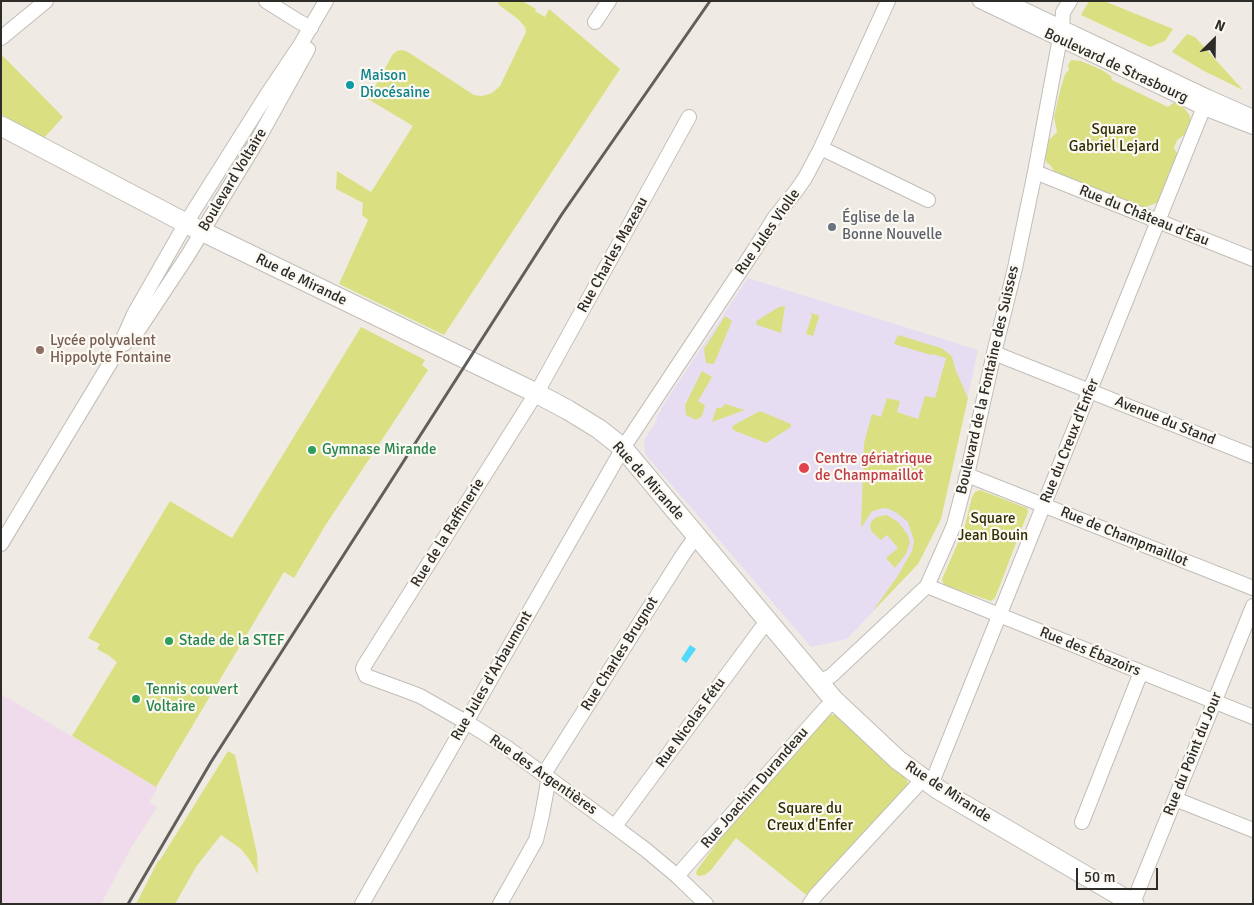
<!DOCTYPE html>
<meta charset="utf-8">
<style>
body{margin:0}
#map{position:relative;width:1254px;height:905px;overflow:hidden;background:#efebe4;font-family:Signika,sans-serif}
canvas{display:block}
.frame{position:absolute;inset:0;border:2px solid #2d2c29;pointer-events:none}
.north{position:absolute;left:1189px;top:15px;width:50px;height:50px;-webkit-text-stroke:4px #fcf8f2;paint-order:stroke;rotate:23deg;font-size:14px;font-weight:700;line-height:20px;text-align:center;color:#2d2c29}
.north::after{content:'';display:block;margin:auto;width:18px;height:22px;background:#2d2c29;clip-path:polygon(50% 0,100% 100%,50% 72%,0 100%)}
.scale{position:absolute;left:1076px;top:868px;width:82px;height:22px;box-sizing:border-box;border:2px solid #2d2c29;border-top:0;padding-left:6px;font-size:15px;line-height:18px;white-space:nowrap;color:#2d2c29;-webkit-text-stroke:4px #fcf8f2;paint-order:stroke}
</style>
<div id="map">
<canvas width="1254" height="905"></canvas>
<div class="frame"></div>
<div class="north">N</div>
<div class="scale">50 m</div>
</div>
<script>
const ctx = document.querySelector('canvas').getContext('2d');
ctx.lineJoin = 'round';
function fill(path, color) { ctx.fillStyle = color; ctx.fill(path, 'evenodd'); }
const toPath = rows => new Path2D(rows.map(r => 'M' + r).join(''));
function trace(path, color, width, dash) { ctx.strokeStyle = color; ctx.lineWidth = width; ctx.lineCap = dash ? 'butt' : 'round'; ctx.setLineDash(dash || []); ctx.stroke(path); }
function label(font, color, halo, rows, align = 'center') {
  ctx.font = font + ' Signika,sans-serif'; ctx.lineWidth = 4.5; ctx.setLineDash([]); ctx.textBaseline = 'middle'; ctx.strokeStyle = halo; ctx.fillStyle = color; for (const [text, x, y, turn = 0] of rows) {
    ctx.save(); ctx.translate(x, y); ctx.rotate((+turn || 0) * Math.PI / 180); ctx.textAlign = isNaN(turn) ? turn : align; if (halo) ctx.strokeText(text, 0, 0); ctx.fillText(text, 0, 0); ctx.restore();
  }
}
fill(toPath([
 [1,694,158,788,149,802,157,807,131,848,101,904,1,904]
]), '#efdbeb');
fill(toPath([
 [748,278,978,350,941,519,918,564,847,639,811,647,645,454,644,440,657,420,656,419,664,404]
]), '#e6ddf2');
fill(toPath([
 [497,1,522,1,536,9,535,11,545,17,549,9,620,69,444,335,339,284,368,220,362,215,363,203,336,189,337,171,371,192,413,126,368,99,393,54,397,51,402,50,408,52,474,95,482,96,492,93,500,86,526,32,525,27,518,19,499,5],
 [1089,1,1104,1,1173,29,1165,41,1150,47,1081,15],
 [1187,34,1195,37,1243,90,1204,71,1172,52],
 [3,56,63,117,44,138,1,114,1,58],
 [1071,60,1081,61,1102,70,1111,76,1112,80,1168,107,1173,103,1179,102,1188,113,1190,116,1190,123,1188,130,1184,135,1177,140,1174,148,1178,155,1172,169,1168,173,1170,180,1159,202,1143,208,1095,188,1090,190,1085,187,1082,183,1072,180,1054,171,1050,165,1047,163,1045,159,1048,141,1057,132,1054,117,1060,91,1065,74,1069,70,1068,65],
 [785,306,781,333,757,325,756,322,758,320,779,307],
 [810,313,818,315,819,317,813,336,806,334,812,315,810,314],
 [725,316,732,321,714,364,706,363,704,349],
 [361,327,425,360,422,365,428,370,325,526,294,578,284,572,156,787,72,736,117,662,108,655,97,649,100,644,88,638,170,501,232,538],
 [898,335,941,348,948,353,952,357,956,371,968,398,941,519,918,564,874,610,874,609,897,577,912,551,914,541,908,522,897,513,889,509,883,508,873,511,870,514,861,528,864,443,872,414,881,417,887,398,900,401,897,412,918,419,925,396,935,398,946,358,932,354,931,355,894,344],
 [702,371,712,377,698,401,705,405,702,416,696,420,686,415,685,405],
 [725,404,745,410,712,422,716,409,717,408,721,408],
 [760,411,791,424,791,427,766,443,733,430,732,428,734,425],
 [980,490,1024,507,1027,508,1028,512,995,598,991,601,944,585,942,579,964,529,972,497,975,492],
 [887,515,898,522,908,535,910,542,906,554,895,568,886,558,898,548,887,535,881,540,872,532,870,527,871,522,875,518,880,516],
 [823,715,837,715,904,776,909,784,810,898,736,838,711,870,705,875,699,876,696,874,697,870,747,802],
 [228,751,235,755,257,854,258,874,249,859,241,849,221,835,196,867,175,904,136,904,158,861,160,860]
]), '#dae081');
fill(toPath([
 [690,645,696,649,686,663,681,659]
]), '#50d9fc');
const minor = toPath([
 [266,1,298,21,311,28],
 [980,1,1204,108,1253,127],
 [1006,1,1208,97,1253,117],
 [595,22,609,1],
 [1,38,46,1],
 [689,117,540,387,364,666,363,669,366,676,407,691,420,696,471,725,506,747,595,812,646,850,677,876,706,904],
 [821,148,928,200],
 [1035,172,1253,259],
 [124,344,139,329,188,255,257,141,308,49],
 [994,353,1253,456],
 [967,475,1253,588],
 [1,544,118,350,134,314,186,223,268,93,299,47,326,1],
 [927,586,1253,717],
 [818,682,831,676,927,586,954,525,967,475,994,353,1015,268,1035,172,1062,27,1063,12,1070,1],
 [544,774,684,553,697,535],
 [930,784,935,775,999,616,1208,97],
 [1175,799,1253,830],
 [1082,822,1141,672],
 [615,826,761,629,769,622],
 [677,876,825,709,834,700],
 [1133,903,1253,606],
 [362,904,623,448,753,252,775,217,796,191,805,178,821,148,888,1],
 [500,904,536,840,542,815,547,788,548,777],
 [810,904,816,895,923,779]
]);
const major = toPath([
 [1,126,195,228,536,393,568,410,599,429,623,448,834,700,898,760,939,790,1134,904]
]);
trace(minor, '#c1bdb7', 16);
trace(major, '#c1bdb7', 21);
trace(minor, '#fff', 14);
trace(major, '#fff', 19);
trace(toPath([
 [128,904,211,762,562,214,710,1]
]), '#615f5b', 3);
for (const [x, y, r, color] of [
 [350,85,5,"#0f9aa8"],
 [832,227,5,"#6b7280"],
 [40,350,5,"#8d6e63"],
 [312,450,5,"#2e9e5b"],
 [804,468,6,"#e0444e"],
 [169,641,5,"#2e9e5b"],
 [136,699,5,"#2e9e5b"]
]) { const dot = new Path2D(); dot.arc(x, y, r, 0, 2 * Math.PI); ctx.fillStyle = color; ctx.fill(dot); trace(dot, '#fcf8f2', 2); }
label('15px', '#2d2c29', '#fcf8f2', [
 ["Boulevard de Strasbourg",1116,66,25],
 ["Boulevard Voltaire",233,180,-59],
 ["Rue du Château d'Eau",1144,216,22],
 ["Rue Jules Violle",768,232,-55],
 ["Rue Charles Mazeau",613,255,-61],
 ["Rue de Mirande",301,280,26],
 ["Boulevard de la Fontaine des Suisses",988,380,-77],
 ["Avenue du Stand",1165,421,22],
 ["Rue du Creux d'Enfer",1070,441,-68],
 ["Rue de Mirande",648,481,48],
 ["Rue de la Raffinerie",448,533,-58],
 ["Rue de Champmaillot",1124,537,22],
 ["Rue des Ébazoirs",1090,652,22],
 ["Rue Charles Brugnot",620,654,-58],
 ["Rue Jules d'Arbaumont",492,676,-60],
 ["Rue Nicolas Fétu",691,723,-54],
 ["Rue du Point du Jour",1193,754,-68],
 ["Rue des Argentières",543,775,35],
 ["Rue Joachim Durandeau",755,788,-49],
 ["Rue de Mirande",948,792,33]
]);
label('15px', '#0d838f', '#fcf8f2', [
 ["Maison",360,76],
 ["Diocésaine",360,93]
], 'left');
label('15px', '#2d2e02', '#fcf8f2', [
 ["Square",1114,130],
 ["Gabriel Lejard",1114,147],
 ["Square",993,519],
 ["Jean Bouin",993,536],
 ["Square du",810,809],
 ["Creux d'Enfer",810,826]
]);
label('15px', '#5b616d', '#fcf8f2', [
 ["Église de la",842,218],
 ["Bonne Nouvelle",842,235]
], 'left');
label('15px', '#785e54', '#fcf8f2', [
 ["Lycée polyvalent",50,341],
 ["Hippolyte Fontaine",50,358]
], 'left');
label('15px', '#27864d', '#fcf8f2', [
 ["Gymnase Mirande",322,450],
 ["Stade de la STEF",179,641],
 ["Tennis couvert",146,690],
 ["Voltaire",146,707]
], 'left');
label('15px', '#be3a42', '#fcf8f2', [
 ["Centre gériatrique",815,459],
 ["de Champmaillot",815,476]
], 'left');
</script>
